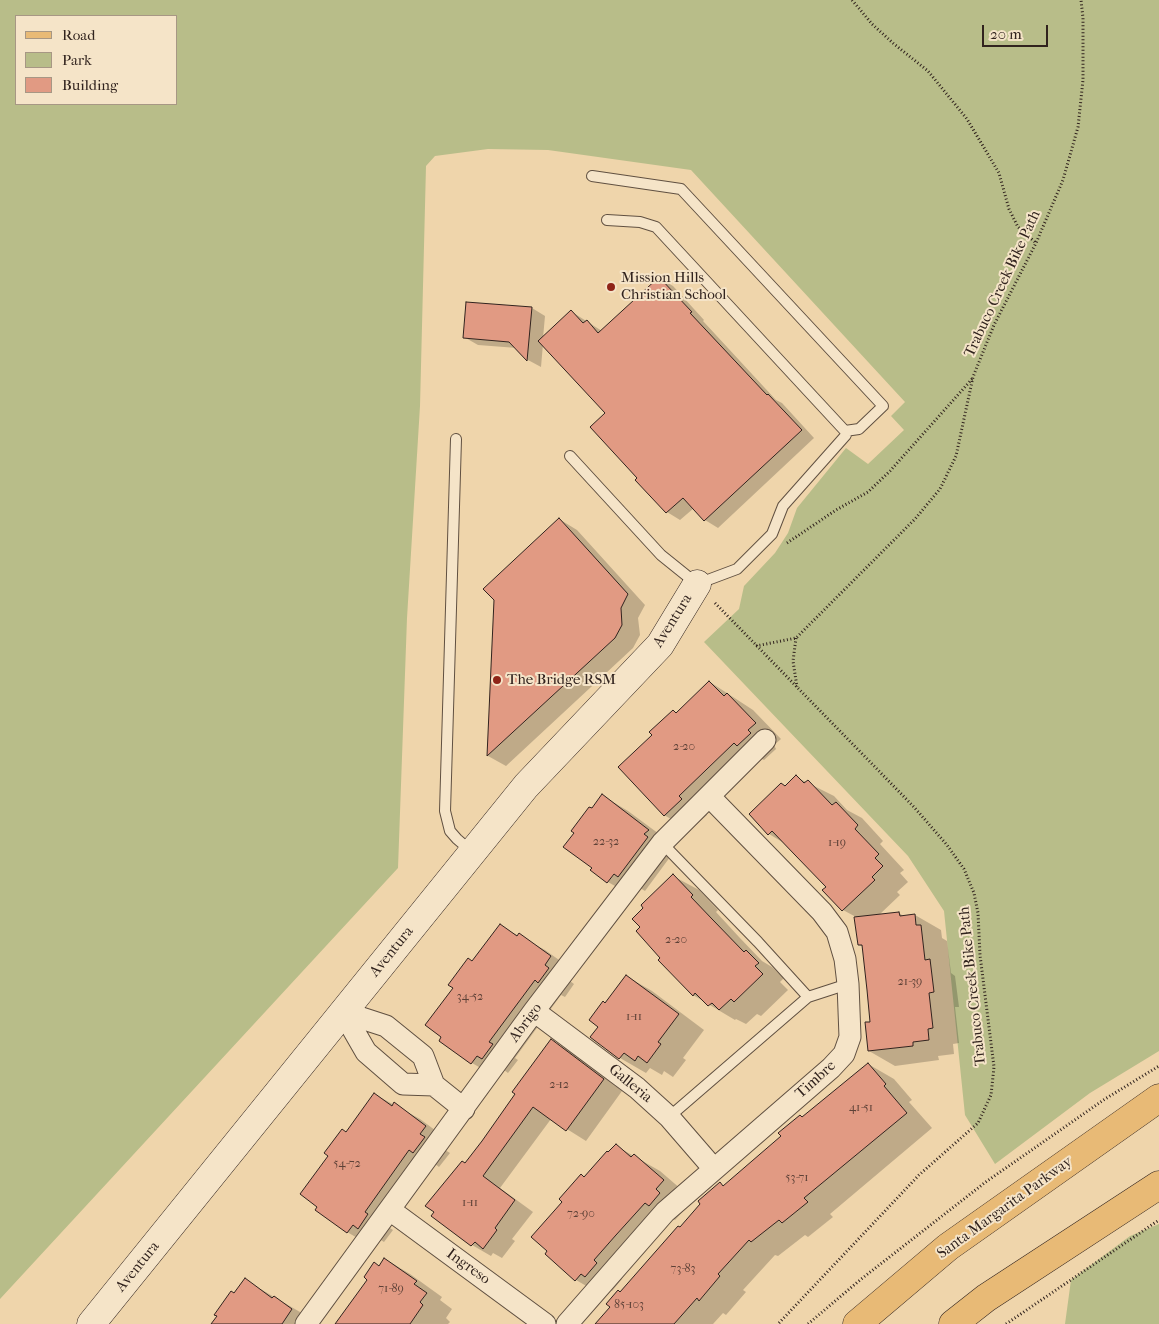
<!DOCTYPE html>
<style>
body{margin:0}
#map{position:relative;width:1159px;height:1324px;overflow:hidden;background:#efd5ab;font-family:"IM FELL French Canon",serif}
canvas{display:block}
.legend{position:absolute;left:15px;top:15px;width:162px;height:90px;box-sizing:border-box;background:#f5e4c8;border:1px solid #a79784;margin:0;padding:6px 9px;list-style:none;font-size:15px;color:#31231e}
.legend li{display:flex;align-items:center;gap:10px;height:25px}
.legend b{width:25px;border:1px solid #a79784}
.scale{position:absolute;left:982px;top:25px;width:66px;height:22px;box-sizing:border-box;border:2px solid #31231e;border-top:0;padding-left:6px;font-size:15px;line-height:18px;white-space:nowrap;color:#31231e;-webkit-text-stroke:4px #f5e4c8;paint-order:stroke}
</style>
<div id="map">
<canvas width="1159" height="1324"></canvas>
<ul class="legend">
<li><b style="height:6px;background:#e8ba76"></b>Road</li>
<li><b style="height:14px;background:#b8bd89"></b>Park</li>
<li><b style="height:14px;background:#e19a83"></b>Building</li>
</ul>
<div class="scale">20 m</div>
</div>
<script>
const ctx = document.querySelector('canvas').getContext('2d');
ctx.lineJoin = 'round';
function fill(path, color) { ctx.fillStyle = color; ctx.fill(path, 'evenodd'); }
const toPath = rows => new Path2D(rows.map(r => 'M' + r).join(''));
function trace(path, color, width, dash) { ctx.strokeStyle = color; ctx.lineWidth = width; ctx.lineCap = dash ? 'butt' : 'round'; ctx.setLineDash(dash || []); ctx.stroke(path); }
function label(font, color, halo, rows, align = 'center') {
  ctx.font = font + ' "IM FELL French Canon",serif'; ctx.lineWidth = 4; ctx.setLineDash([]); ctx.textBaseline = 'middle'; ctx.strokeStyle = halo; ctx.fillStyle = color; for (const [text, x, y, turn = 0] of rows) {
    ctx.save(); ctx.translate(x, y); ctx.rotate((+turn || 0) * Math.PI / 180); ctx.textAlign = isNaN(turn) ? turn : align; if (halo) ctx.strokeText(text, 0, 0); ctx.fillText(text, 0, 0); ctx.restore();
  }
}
fill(toPath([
 [0,0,1159,0,1159,1051,1090,1093,995,1164,965,1115,944,911,908,856,704,642,739,609,744,586,775,553,788,533,797,508,846,448,868,464,904,430,891,416,905,402,691,170,548,150,488,149,435,156,426,166,420,406,407,618,398,868,0,1299],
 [16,16,176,16,176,104,16,104],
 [1159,1224,1159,1324,1065,1324,1071,1280,1130,1236]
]), '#b8bd89');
fill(toPath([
 [659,278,673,286,704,320,703,321,776,400,782,403,814,438,718,528,705,520,694,508,680,520,667,512,639,478,606,413,543,344,541,367,528,360,517,348,478,345,464,337,532,308,545,316,543,338,572,312,602,331],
 [559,519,577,530,645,605,638,618,640,635,633,648,506,766,488,756,495,600],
 [710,682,753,710,781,739,774,745,776,749,764,760,760,758,704,811,707,815,690,830,664,815,654,735,673,711,677,713],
 [796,777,834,796,847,810,862,818,883,841,880,844,904,870,900,873,908,882,897,892,900,895,879,915,899,913,905,917,915,915,941,930,942,938,947,941,951,973,955,976,959,1007,955,1007,959,1043,953,1044,954,1054,938,1056,939,1060,895,1066,869,1051,871,1023,864,947,859,945,856,917,843,910,827,887,784,843,769,834,786,787],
 [603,796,628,811,674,845,669,850,673,853,645,891,640,888,634,897,608,882,594,868,592,810],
 [673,876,699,890,718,910,716,912,739,937,762,961,772,967,784,978,780,982,788,990,761,1016,757,1014,746,1024,736,1019,735,1020,693,995,661,958],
 [500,926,545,950,576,972,570,981,574,984,565,997,561,995,515,1058,518,1060,508,1073,504,1070,498,1078,472,1063,441,1040,473,963],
 [626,976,652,991,704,1030,683,1058,686,1060,673,1077,664,1071,662,1075,650,1068,646,1073,620,1058,592,1037,600,1026,605,1004],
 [551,1041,570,1051,622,1091,586,1141,551,1119,500,1188,533,1212,512,1239,515,1241,502,1258,493,1253,491,1256,472,1245,433,1216,466,1164,483,1142],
 [868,1064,894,1079,912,1100,909,1102,932,1128,830,1214,833,1217,808,1237,805,1235,778,1256,775,1255,743,1290,746,1292,726,1315,723,1313,713,1324,597,1324,612,1307,621,1293,720,1184,724,1186],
 [374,1094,420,1119,451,1142,445,1150,450,1153,439,1167,435,1164,390,1228,393,1230,384,1242,379,1239,373,1247,347,1232,347,1133],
 [616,1146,660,1171,689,1196,686,1208,675,1220,671,1217,619,1276,622,1279,612,1291,607,1288,602,1295,576,1280,585,1178],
 [385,1259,410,1274,442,1297,440,1300,452,1309,446,1318,450,1322,448,1324,336,1324],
 [245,1280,300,1312,317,1324,213,1324]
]), '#0003');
const building = toPath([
 [659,277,692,312,690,313,767,395,768,394,802,430,704,521,683,498,666,513,635,480,637,478,590,427,605,413,538,341,571,310,583,323,587,320,598,333,659,277],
 [466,302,532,307,527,361,509,342,463,338,466,302],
 [559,518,628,594,621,608,622,625,615,638,487,756,494,600,483,589,559,518],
 [709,681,724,696,727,693,756,723,748,730,751,733,737,746,734,743,679,796,682,799,664,816,618,767,652,735,649,732,673,710,676,713,709,681],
 [796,775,804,783,808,780,832,805,836,802,858,825,855,829,879,854,875,858,883,866,872,877,875,880,842,911,822,890,826,887,795,855,772,831,768,835,749,814,781,783,785,786,796,775],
 [602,794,649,830,644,834,648,837,618,877,614,874,607,883,590,870,592,868,563,847,574,833,571,831,589,807,592,808,602,794],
 [673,874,693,895,691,897,713,920,744,952,746,950,759,963,755,966,763,974,734,1002,731,999,719,1010,712,1003,708,1006,695,993,693,996,658,960,660,958,636,931,640,927,632,919,643,908,641,905,673,874],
 [899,912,900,916,915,914,916,925,921,925,925,960,930,959,934,992,929,993,933,1028,928,1029,929,1040,913,1042,913,1046,868,1051,865,1022,870,1022,867,990,862,945,858,945,854,917,899,912],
 [500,924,517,936,519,933,551,956,545,965,549,968,538,983,535,980,489,1042,493,1044,482,1059,477,1056,471,1064,439,1041,441,1037,425,1025,453,988,448,985,468,958,472,961,500,924],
 [626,975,679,1014,658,1042,661,1044,647,1063,638,1056,635,1061,624,1053,619,1059,590,1037,598,1027,589,1020,603,1001,605,1003,626,975],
 [551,1039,604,1079,566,1131,533,1107,483,1176,515,1200,495,1228,497,1230,483,1249,475,1242,471,1246,431,1216,434,1212,425,1206,462,1161,465,1163,482,1141,515,1094,512,1092,551,1039],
 [868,1063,886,1084,884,1086,907,1113,804,1198,808,1202,782,1223,779,1220,751,1242,749,1240,718,1274,720,1276,699,1301,697,1298,674,1324,595,1324,610,1307,606,1304,618,1290,620,1292,678,1226,680,1227,700,1204,698,1201,720,1182,723,1186,781,1136,778,1133,800,1115,802,1117,868,1063],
 [374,1093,392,1106,394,1102,426,1126,420,1134,425,1137,413,1153,409,1150,365,1212,368,1214,358,1229,353,1225,347,1233,315,1210,317,1207,300,1194,328,1156,324,1153,342,1129,346,1132,374,1093],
 [616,1144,631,1157,634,1154,664,1180,656,1189,660,1193,649,1206,645,1203,616,1235,594,1260,597,1263,585,1277,581,1274,575,1281,545,1254,547,1251,531,1237,562,1202,559,1199,581,1174,584,1177,607,1151,608,1152,616,1144],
 [384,1258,417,1281,414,1284,427,1293,420,1302,423,1305,410,1324,335,1324,367,1280,364,1277,374,1262,379,1266,384,1258],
 [245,1278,272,1298,274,1296,292,1309,282,1324,211,1324,217,1316,214,1315,231,1291,234,1293,245,1278]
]);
fill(building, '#e19a83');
trace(building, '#31231e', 1);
const lane = toPath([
 [592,176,681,189,883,406,859,429,845,431],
 [456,439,445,811,450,831,457,839,471,851],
 [570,456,661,555,697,584,737,569,772,534,783,506,846,435,845,431,656,227,640,222,607,220],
 [662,843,758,942,808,997],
 [669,1117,808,997,848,984]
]);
const street = toPath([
 [534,1011,637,1088,669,1117,714,1169],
 [343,1012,386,1026,423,1056,434,1085,464,1109],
 [343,1012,366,1052,403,1084,434,1085],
 [390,1210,545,1324],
 [306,1324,534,1011,662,843,765,740],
 [567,1324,665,1212,831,1068,844,1054,850,1037,848,984,845,959,837,932,822,912,709,796]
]);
const secondary = toPath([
 [91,1324,526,786,660,645,697,584]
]);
const primary = toPath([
 [857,1324,948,1247,1159,1098],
 [953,1324,986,1298,1159,1185]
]);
trace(lane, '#605041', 12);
trace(street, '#605041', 23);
trace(secondary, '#31231e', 29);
trace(primary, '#31231e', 29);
trace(toPath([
 [852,0,872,24,894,44,928,71,967,119,999,173,1009,209,1018,227,1036,243],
 [787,543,836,510,868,492,890,471,973,378],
 [715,603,914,807,947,845,964,869,974,893,978,913,980,955,994,1067,991,1095,978,1123,919,1175,778,1324],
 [796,638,793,661,797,687],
 [756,646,796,638,915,519,940,489,956,456,973,377,994,325,1036,243,1063,180,1078,127,1083,80,1083,18,1081,0],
 [808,1324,860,1280,987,1181,1105,1099,1159,1066],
 [1006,1324,1159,1220]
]), '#31231e', 3, [1, 2.5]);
trace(lane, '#f5e4c8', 10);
trace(street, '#f5e4c8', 21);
trace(secondary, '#f5e4c8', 28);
trace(primary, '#e8ba76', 28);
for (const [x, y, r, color] of [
 [611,287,5,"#8f2418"],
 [497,680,5,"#8f2418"]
]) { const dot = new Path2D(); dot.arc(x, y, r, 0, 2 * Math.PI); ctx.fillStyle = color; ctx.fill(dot); trace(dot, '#f5e4c8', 2); }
label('12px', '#5d4137', null, [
 ["2-20",684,747],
 ["22-32",606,842],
 ["1-19",837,843],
 ["2-20",676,940],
 ["21-39",910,982],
 ["34-52",470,997],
 ["1-11",634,1017],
 ["2-12",559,1085],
 ["41-51",861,1108],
 ["54-72",347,1164],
 ["53-71",797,1178],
 ["1-11",470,1203],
 ["72-90",581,1214],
 ["73-83",683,1269],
 ["71-89",391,1289],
 ["85-103",629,1305]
]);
label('15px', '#31231e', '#f5e4c8', [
 ["Mission Hills",621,278],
 ["Christian School",621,295],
 ["The Bridge RSM",507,680]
], 'left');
label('15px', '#31231e', '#f5e4c8', [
 ["Trabuco Creek Bike Path",1003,284,-65],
 ["Aventura",673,621,-58],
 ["Aventura",392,952,-51],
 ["Trabuco Creek Bike Path",973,986,-96],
 ["Abrigo",526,1023,-54],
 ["Timbre",816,1080,-42],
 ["Galleria",630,1084,39],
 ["Santa Margarita Parkway",1005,1208,-36],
 ["Aventura",138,1267,-51],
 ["Ingreso",468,1267,36]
]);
</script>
